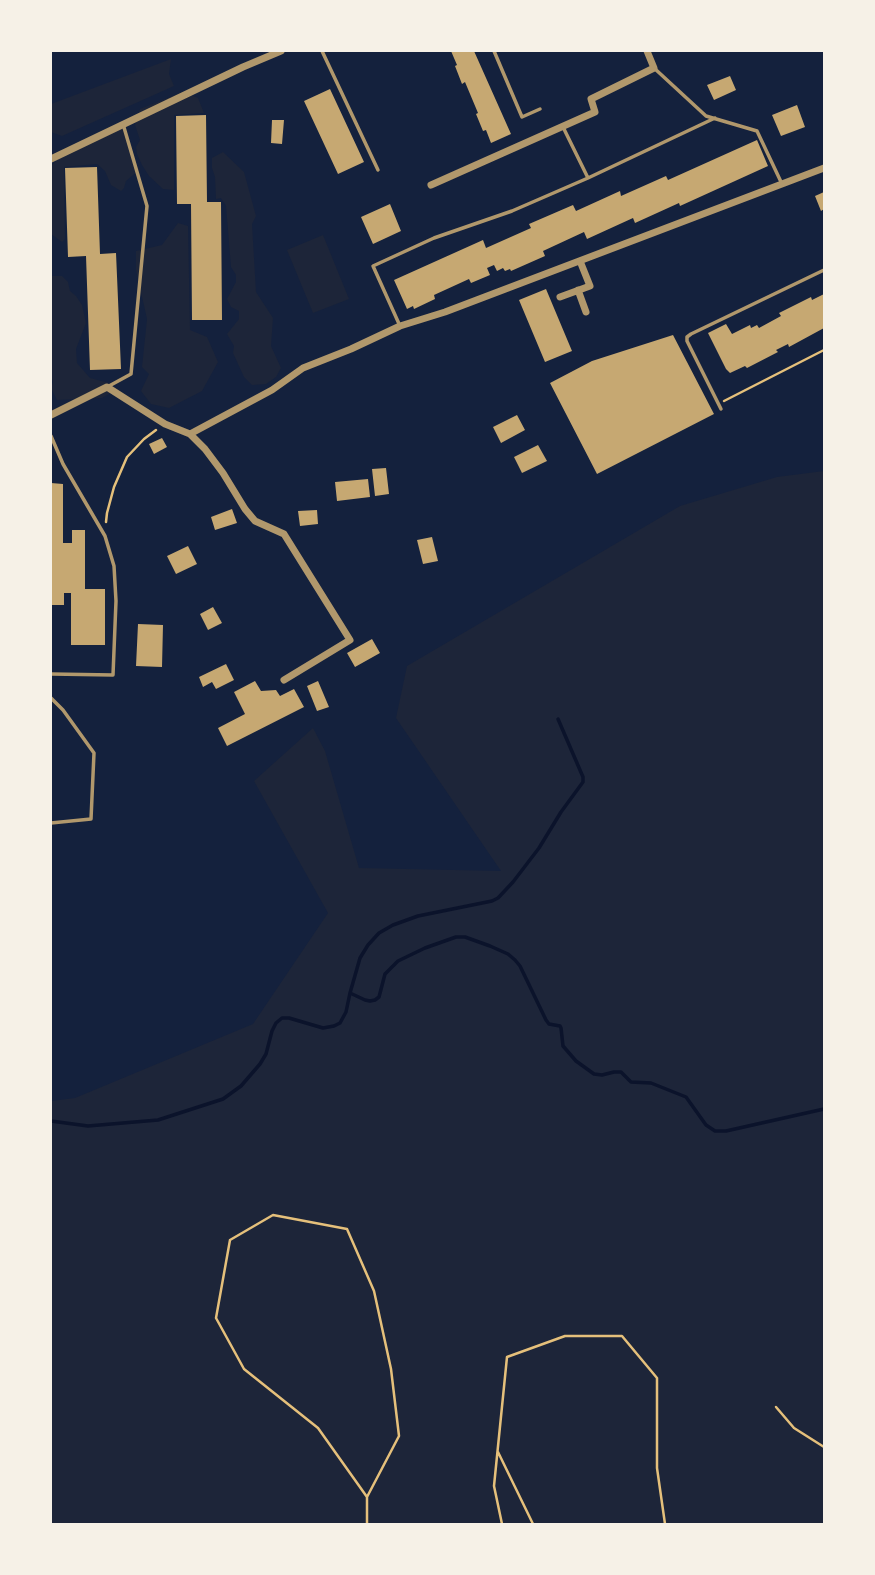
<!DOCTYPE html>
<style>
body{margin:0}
#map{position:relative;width:875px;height:1575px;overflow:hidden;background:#14213d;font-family:Mulish,sans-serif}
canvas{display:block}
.frame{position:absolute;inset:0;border:52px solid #f6f1e7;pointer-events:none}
</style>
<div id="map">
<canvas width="875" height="1575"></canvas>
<div class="frame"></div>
</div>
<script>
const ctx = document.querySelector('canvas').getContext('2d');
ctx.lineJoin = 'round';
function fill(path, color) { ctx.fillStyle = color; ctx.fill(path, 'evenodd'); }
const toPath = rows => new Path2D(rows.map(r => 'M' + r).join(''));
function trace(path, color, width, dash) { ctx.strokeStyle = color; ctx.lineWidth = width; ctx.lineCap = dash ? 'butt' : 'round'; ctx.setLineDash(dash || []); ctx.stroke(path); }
fill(toPath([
 [171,59,169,74,174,86,62,136,51,132,51,104],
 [183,92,198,98,204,113,174,115,174,190,163,189,149,176,142,165,137,154,136,147,140,140,135,125,140,109],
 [122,128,139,170,126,181,124,188,121,191,111,185,105,171,97,164,64,167,65,239,62,242,51,234,51,166,57,160],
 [223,152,244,172,256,216,252,224,256,292,273,318,271,346,281,368,276,377,266,384,252,385,244,377,233,353,234,346,227,334,239,319,239,311,231,307,227,299,236,282,236,275,231,267,226,206,221,198,216,199,215,177,212,168,212,158],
 [178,223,188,226,190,330,207,337,218,362,202,391,169,408,151,404,141,391,149,374,142,367,147,319,136,270,136,251,162,245],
 [323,235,349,299,313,313,287,250],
 [52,276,62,276,68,282,70,291,76,296,82,305,86,323,76,349,77,363,90,378,113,384,111,393,102,398,57,400,51,388,53,382,51,376,51,280],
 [824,471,824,1524,51,1524,51,1101,75,1098,253,1024,328,913,254,781,313,728,325,751,359,868,501,871,396,718,407,666,680,506,777,477]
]), '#1d2539');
trace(toPath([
 [350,993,365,1000,370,1001,375,1000,379,997,385,974,398,961,425,948,456,937,465,937,490,946,508,954,515,960,520,966,546,1020,549,1024,560,1026,561,1028,563,1046,576,1061,594,1074,602,1075,614,1072,621,1072,631,1082,651,1083,686,1097,706,1125,715,1131,726,1131,824,1109],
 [51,1121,88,1126,158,1120,223,1099,241,1086,260,1064,266,1054,272,1031,276,1023,282,1018,289,1018,323,1028,334,1026,340,1023,346,1012,350,993,360,958,368,945,379,933,393,925,418,916,492,901,498,898,513,882,539,848,561,812,583,782,583,777,558,719]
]), '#0b132b', 3.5);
fill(toPath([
 [451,51,474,51,511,134,491,143,486,130,483,131,476,114,478,113,465,82,462,84,455,66,457,65],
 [730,76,736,90,714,100,707,85],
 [330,89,364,162,338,174,304,101],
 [797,105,805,127,781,136,772,115],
 [206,115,207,202,221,202,222,320,192,320,191,204,177,204,176,116],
 [272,120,284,120,282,144,271,143],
 [757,140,768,166,680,206,679,203,635,223,633,218,587,239,584,232,543,251,545,256,511,271,510,269,505,271,503,268,497,271,494,265,487,268,490,275,471,283,469,279,434,295,435,299,414,309,413,306,407,309,394,280,483,240,486,248,531,228,529,224,573,205,576,211,620,191,621,196,666,176,668,180],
 [97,167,100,254,116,253,121,369,90,370,86,256,68,257,65,168],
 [824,192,824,209,821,211,815,196],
 [390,204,401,231,373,244,361,217],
 [546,289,572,351,545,362,519,300],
 [824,294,824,328,789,347,788,344,776,350,778,352,747,368,745,366,730,373,726,369,708,333,726,324,732,334,750,325,751,328,757,325,759,328,781,316,779,313,811,297,812,300],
 [673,335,714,414,597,474,550,383,592,361],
 [517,415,525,430,501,443,493,427],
 [162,438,167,447,154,454,149,444],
 [538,445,547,461,522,473,514,457],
 [386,468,389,494,375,496,372,469],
 [368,479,370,497,337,501,335,482],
 [51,483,63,484,63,543,72,543,72,530,85,530,85,589,105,589,105,645,71,645,71,593,64,593,64,605,51,605],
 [232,509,237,523,215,530,211,517],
 [317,510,318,524,300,526,298,511],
 [432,537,438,561,423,564,417,540],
 [188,546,197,564,176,574,167,556],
 [213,607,222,623,208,630,200,614],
 [138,624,163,625,162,667,136,666],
 [372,639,380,653,355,667,347,653],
 [226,664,234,680,216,689,212,682,203,687,199,677],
 [255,681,261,691,276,690,280,696,294,689,304,707,227,746,218,728,245,714,234,692],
 [318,681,329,707,317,711,307,686]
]), '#c6a872');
trace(toPath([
 [724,401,824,350],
 [106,522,107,513,114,487,127,457,144,439,156,430],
 [776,1407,794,1428,824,1447],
 [498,1452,533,1524],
 [367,1497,318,1428,244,1369,216,1318,230,1240,273,1215,347,1229,374,1291,391,1369,399,1436,367,1497,367,1524],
 [502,1524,494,1486,507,1357,565,1336,622,1336,657,1378,657,1468,665,1524]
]), '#e5c07b', 2.5);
trace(toPath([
 [322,51,378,170],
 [494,51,522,117,540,109],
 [654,68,706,116,757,131,782,184],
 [563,127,588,178,715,118],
 [400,326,373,266,434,238,512,211,588,178],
 [109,386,131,374,147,206,123,124],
 [721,409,687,341,687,337,691,334,824,270],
 [51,436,63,464,105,536,114,566,116,601,113,675,51,674],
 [51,698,63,710,94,753,91,819,51,823]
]), '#b1986c', 3.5);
trace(toPath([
 [51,159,243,67,281,51],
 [431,185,595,112,591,99,654,68,647,51],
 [578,290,586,312],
 [560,297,590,286,580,261],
 [51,415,107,387,165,424,190,434,205,449,223,473,245,509,255,521,284,534,350,640,284,680],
 [190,434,272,390,303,368,351,349,400,326,445,312,824,168]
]), '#b1986c', 7);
</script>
